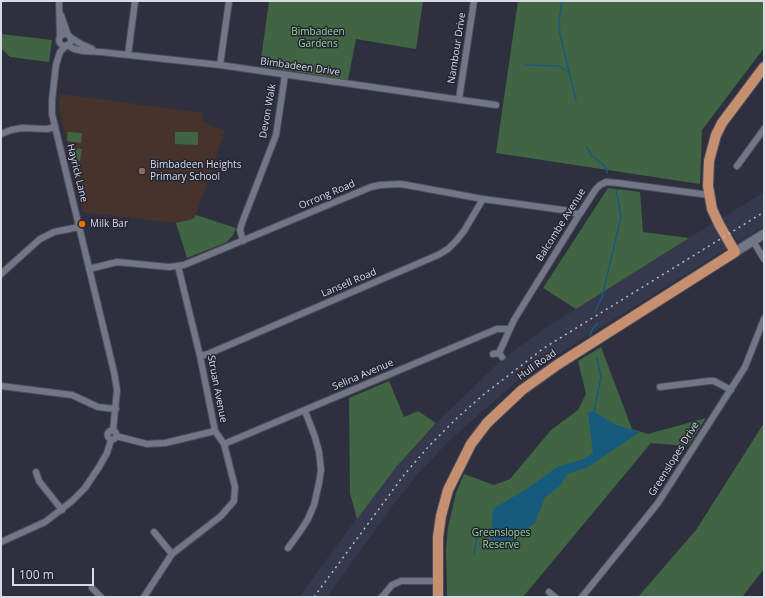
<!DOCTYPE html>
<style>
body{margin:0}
#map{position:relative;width:765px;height:598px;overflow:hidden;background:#2e303f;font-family:"Open Sans",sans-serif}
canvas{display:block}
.frame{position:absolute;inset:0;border:2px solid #d8dae4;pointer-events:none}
.scale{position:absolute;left:12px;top:568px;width:82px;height:18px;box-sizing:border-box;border:2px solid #d8dae4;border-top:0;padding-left:5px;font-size:12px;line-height:14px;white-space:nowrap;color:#d8dae4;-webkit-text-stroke:3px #242634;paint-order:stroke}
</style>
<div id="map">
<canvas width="765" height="598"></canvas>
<div class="frame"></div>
<div class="scale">100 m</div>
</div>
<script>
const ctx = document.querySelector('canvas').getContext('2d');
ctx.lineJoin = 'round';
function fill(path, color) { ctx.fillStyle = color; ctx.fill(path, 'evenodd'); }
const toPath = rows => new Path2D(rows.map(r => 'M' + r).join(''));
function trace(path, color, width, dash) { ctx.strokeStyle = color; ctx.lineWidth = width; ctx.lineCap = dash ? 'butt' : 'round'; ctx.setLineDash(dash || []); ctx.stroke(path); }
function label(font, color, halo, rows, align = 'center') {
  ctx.font = font + ' "Open Sans",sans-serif'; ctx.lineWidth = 3; ctx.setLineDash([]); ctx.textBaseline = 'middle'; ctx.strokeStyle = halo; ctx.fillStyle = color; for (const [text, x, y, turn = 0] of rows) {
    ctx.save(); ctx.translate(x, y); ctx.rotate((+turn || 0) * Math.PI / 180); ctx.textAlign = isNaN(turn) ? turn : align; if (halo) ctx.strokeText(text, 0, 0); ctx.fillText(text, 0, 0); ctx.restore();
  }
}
fill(toPath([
 [764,192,764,226,738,242,722,218],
 [713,223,729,247,519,379,449,441,416,476,391,508,327,597,299,597,382,484,414,446,438,421,506,356,550,325]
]), '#36394e');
fill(toPath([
 [60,94,204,113,201,122,225,130,196,215,194,219,175,223,83,212,59,108]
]), '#46342c');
fill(toPath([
 [269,1,423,1,416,49,356,39,348,80,260,66],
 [518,1,764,1,764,48,702,130,700,184,496,153],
 [1,34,52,40,49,62,10,57,1,48],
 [68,132,82,133,81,143,67,141],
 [175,132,198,132,198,145,175,144],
 [72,148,82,149,80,161,70,160],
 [608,188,640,192,643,232,689,238,576,309,543,288],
 [196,215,236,228,233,235,227,242,187,258,176,223,193,219],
 [601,347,632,429,648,434,706,418,688,446,651,443,523,597,447,597,446,549,448,527,456,493,464,474,494,485,510,479,551,430,578,410,586,394,578,361],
 [389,381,404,417,418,411,436,423,397,466,357,519,350,493,349,398],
 [764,423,764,569,742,597,638,597,696,530]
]), '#416442');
fill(toPath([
 [593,411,616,425,640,432,588,467,567,474,560,486,545,497,535,523,501,546,491,542,493,509,528,488,557,467,584,459,593,453,588,413]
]), '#165a7d');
trace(toPath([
 [562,1,559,21,560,34,576,100],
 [525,65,559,66,569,73],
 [587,147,591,155,606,167,607,173],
 [595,312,602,297,621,217,616,189],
 [590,336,593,328,598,323],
 [594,412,601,377,597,358],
 [474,554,478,531,492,529]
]), '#165a7d', 1.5);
const minor = toPath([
 [59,1,60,37],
 [61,15,68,35],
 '59 40a6 6 0 1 1 12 0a6 6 0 1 1-12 0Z',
 [70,37,81,44,92,49],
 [67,45,74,49,83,51,101,52,220,65,496,105],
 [66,46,60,52,56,65,52,100,52,114,114,372,117,390,113,431],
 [128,55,135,1],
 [220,65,229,1],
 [459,99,474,1],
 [1,134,11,130,22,128,47,129,55,127],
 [737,166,764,129],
 [243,241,240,230,242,223,276,135,285,75],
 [753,241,764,259],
 [89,269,117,262,169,267,184,265,371,187,380,185,401,184,483,199,570,211,579,215],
 [1,274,40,239,54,232,79,227],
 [499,353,514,320,579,215,596,189,600,185,606,182,618,183,709,195],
 [493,354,499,353,502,357],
 [200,356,208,354,438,255,448,249,456,241,464,231,483,199],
 [1,386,72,395,98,407,116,409],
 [660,387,709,381,714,381,731,390],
 '107.5 435a4.5 4.5 0 1 1 9 0a4.5 4.5 0 1 1-9 0Z',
 [116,436,147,444,165,443,215,431],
 [224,444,497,329,510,329],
 [36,472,39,481,62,510],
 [154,532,172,554],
 [1,542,45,522,72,501,85,488,99,467,107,453,111,440],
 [288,548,299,533,308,519,314,505,319,483,321,470,319,452,315,437,305,411],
 [92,588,101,597],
 [549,592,555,597],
 [144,597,172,554,221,516,234,501,235,487,224,444,215,431,200,356,178,266],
 [382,597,392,585,401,581,438,581],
 [582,597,658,503,745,367,764,319]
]);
const secondary = toPath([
 [735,252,764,234]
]);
const primary = toPath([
 [438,597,438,537,441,516,448,490,471,444,487,423,522,390,557,365,735,252,719,224,712,209,708,186,709,161,716,135,722,123,764,67]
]);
trace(minor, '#4c4e5a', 8);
trace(secondary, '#4c4e5a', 11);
trace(primary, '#4c4e5a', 12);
trace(minor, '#737687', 6);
trace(secondary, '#737687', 9);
trace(primary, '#c58f70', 10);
trace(toPath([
 [314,597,404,475,428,447,457,418,483,395,544,348,764,212]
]), '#b9bbc6', 1.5, [2, 4]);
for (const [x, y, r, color] of [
 [142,171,4,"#8d6e63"],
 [82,224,4,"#e8710a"]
]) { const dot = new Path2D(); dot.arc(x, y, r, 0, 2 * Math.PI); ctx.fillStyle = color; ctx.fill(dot); trace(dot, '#242634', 1.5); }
label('10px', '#91d693', '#242634', [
 ["Bimbadeen",318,32],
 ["Gardens",318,44],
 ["Greenslopes",501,533],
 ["Reserve",501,545]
]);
label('10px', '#d8dae4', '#242634', [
 ["Nambour Drive",457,48,-81],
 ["Bimbadeen Drive",300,67,8],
 ["Devon Walk",268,111,-80],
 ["Hayrick Lane",77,173,76],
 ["Orrong Road",327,195,-23],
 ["Balcombe Avenue",561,225,-58],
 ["Lansell Road",349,283,-23],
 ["Hull Road",537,365,-35],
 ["Selina Avenue",363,375,-23],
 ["Struan Avenue",217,389,79],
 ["Greenslopes Drive",674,459,-58]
]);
label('10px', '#d8dae4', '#242634', [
 ["Bimbadeen Heights",150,165],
 ["Primary School",150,177],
 ["Milk Bar",90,224]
], 'left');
</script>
